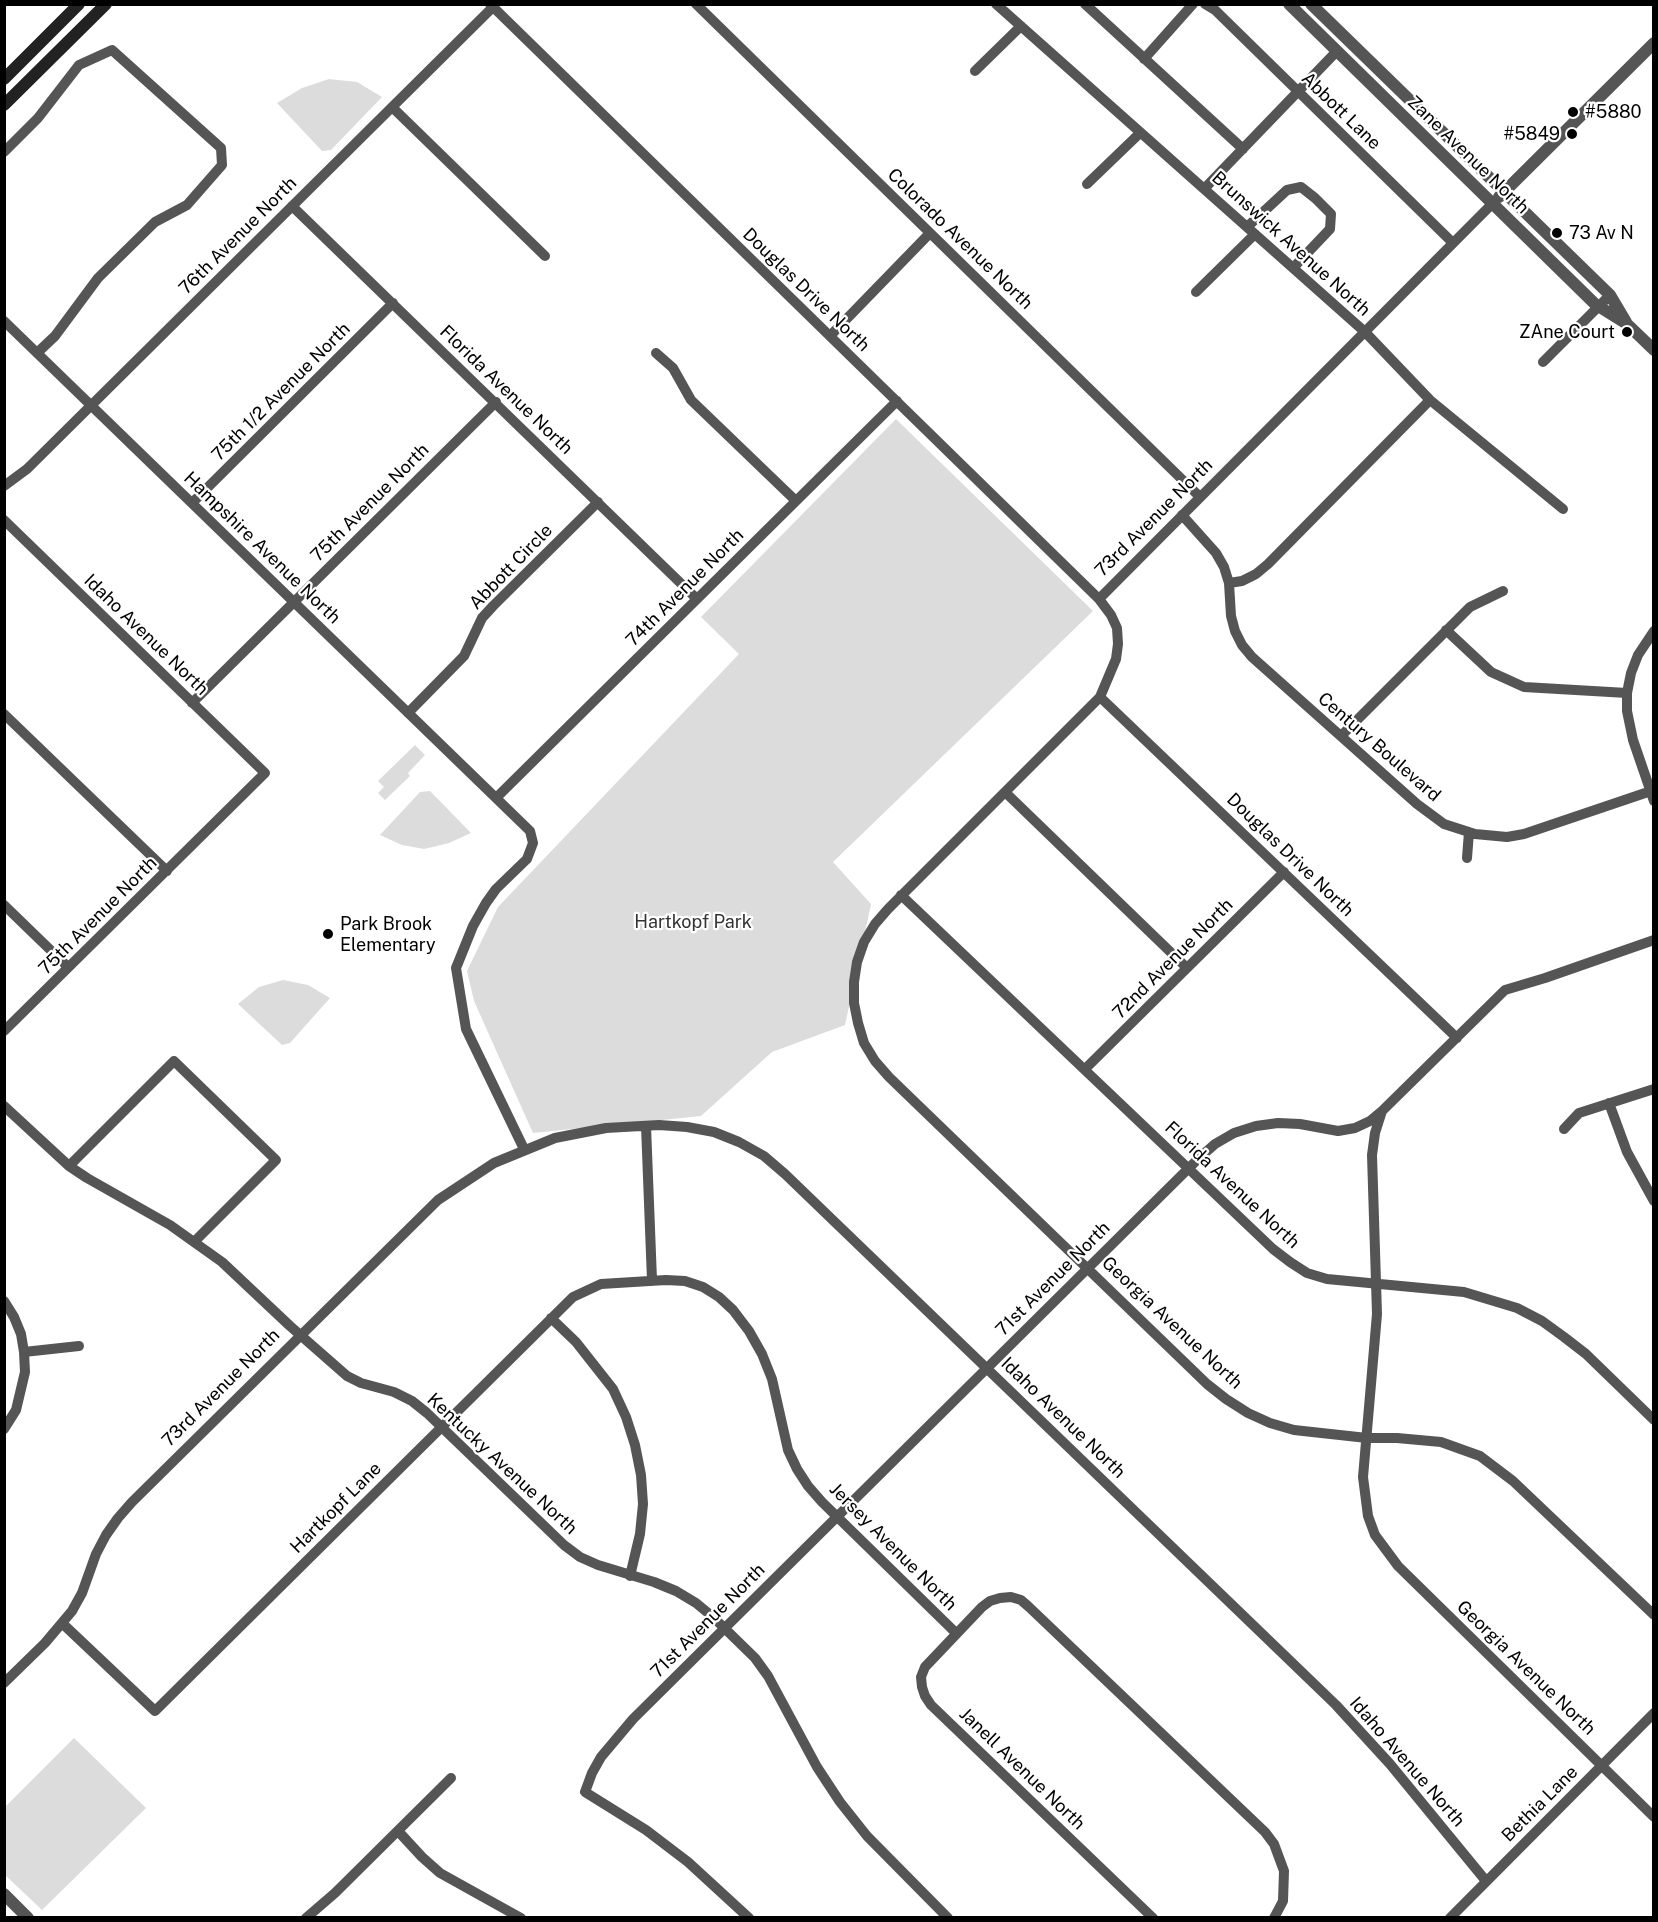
<!DOCTYPE html>
<style>
body{margin:0}
#map{position:relative;width:1658px;height:1922px;overflow:hidden;background:#fff;font-family:"Public Sans",sans-serif}
canvas{display:block}
.frame{position:absolute;inset:0;border:6px solid #000;pointer-events:none}
</style>
<div id="map">
<canvas width="1658" height="1922"></canvas>
<div class="frame"></div>
</div>
<script>
const ctx = document.querySelector('canvas').getContext('2d');
ctx.lineJoin = 'round';
function fill(path, color) { ctx.fillStyle = color; ctx.fill(path, 'evenodd'); }
const toPath = rows => new Path2D(rows.map(r => 'M' + r).join(''));
function trace(path, color, width, dash) { ctx.strokeStyle = color; ctx.lineWidth = width; ctx.lineCap = dash ? 'butt' : 'round'; ctx.setLineDash(dash || []); ctx.stroke(path); }
function label(font, color, halo, rows, align = 'center') {
  ctx.font = font + ' "Public Sans",sans-serif'; ctx.lineWidth = 4.5; ctx.setLineDash([]); ctx.textBaseline = 'middle'; ctx.strokeStyle = halo; ctx.fillStyle = color; for (const [text, x, y, turn = 0] of rows) {
    ctx.save(); ctx.translate(x, y); ctx.rotate((+turn || 0) * Math.PI / 180); ctx.textAlign = isNaN(turn) ? turn : align; if (halo) ctx.strokeText(text, 0, 0); ctx.fillText(text, 0, 0); ctx.restore();
  }
}
fill(toPath([
 [329,79,357,82,382,97,331,150,322,151,277,103,302,88],
 [896,419,1093,611,833,862,871,904,845,1025,772,1052,701,1116,533,1133,474,1001,467,971,498,907,739,654,701,617],
 [415,745,425,755,408,773,410,776,385,800,378,793,384,787,378,781],
 [430,791,471,833,449,843,424,849,402,845,380,835,420,792],
 [283,980,308,985,330,998,290,1043,282,1045,238,1004,259,987],
 [74,1738,146,1808,42,1910,5,1875,5,1807]
]), '#dcdcdc');
trace(toPath([
 [490,4,1099,599,1111,615,1117,628,1118,644,1116,659,1100,697,888,909,875,924,864,942,857,962,854,982,854,1003,858,1023,864,1043,875,1061,889,1077,1207,1384,1226,1399,1248,1413,1270,1423,1294,1430,1367,1438,1397,1438,1441,1442,1480,1456,1513,1481,1654,1615],
 [696,4,1200,497],
 [996,4,1365,332,1430,400,1563,509],
 [1085,4,1243,149],
 [1205,4,1215,10,1453,243],
 [1144,59,1193,4],
 [975,71,1021,26],
 [392,107,545,256],
 [4,152,38,118,79,65,112,50,221,148,222,165,187,205,155,222,98,278,55,336,37,353],
 [1087,184,1140,133],
 [1204,189,1337,51],
 [292,206,697,599],
 [1247,227,1287,190,1301,187,1315,198,1331,214,1330,229,1293,268],
 [1196,292,1255,234],
 [4,321,530,831,533,843,527,859,496,889,486,903,473,926,456,968,466,1029,524,1149],
 [830,336,930,233],
 [656,353,673,368,691,400,796,501],
 [1543,362,1610,295],
 [4,486,27,469,493,7],
 [192,503,393,303],
 [1182,515,1216,553,1224,567,1229,583,1231,616,1235,631,1242,645,1252,657,1417,804,1444,824,1475,834,1507,837,1524,834,1654,790],
 [4,520,265,773,4,1031],
 [1229,583,1242,581,1256,574,1268,564,1430,400],
 [1099,599,1492,204],
 [1446,630,1491,672,1524,687,1627,693],
 [1654,631,1638,655,1631,673,1627,693,1627,711,1633,740,1654,801],
 [1100,697,1457,1038],
 [192,703,496,402],
 [408,713,464,656,482,618,493,606,598,502],
 [4,714,167,871],
 [1341,736,1470,607,1503,591],
 [1005,792,1187,968],
 [496,798,897,401],
 [1467,858,1469,832],
 [901,895,1273,1249,1290,1262,1307,1273,1327,1279,1464,1292,1517,1308,1542,1321,1564,1337,1586,1354,1654,1420],
 [4,905,68,967],
 [1085,1069,1284,872],
 [1609,1103,1627,1152,1654,1201],
 [4,1106,69,1166,87,1178,170,1225,222,1262,290,1326,347,1376,361,1383,394,1392,412,1401,427,1413,564,1545,580,1557,598,1565,654,1582,676,1591,696,1603,713,1617,755,1658,768,1676,817,1767,840,1802,867,1836,948,1918],
 [1382,1111,1375,1133,1372,1155,1377,1314,1363,1477,1368,1516,1375,1535,1398,1566,1654,1817],
 [646,1126,652,1280],
 [1564,1129,1579,1113,1654,1089],
 [69,1166,174,1061,276,1160,195,1241],
 [4,1301,14,1317,21,1334,24,1352,25,1372,16,1410,4,1429],
 [551,1318,576,1342,613,1389,626,1417,635,1445,641,1475,643,1504,640,1534,630,1576],
 [24,1352,79,1346],
 [63,1624,155,1711,573,1297,601,1284,666,1280,685,1281,703,1287,719,1297,733,1310,749,1331,762,1354,772,1379,788,1450,797,1469,808,1486,822,1502,956,1633],
 [4,1683,45,1643,72,1611,82,1593,96,1554,106,1535,118,1518,132,1502,438,1200,494,1163,555,1138,606,1128,659,1125,687,1127,714,1132,739,1142,764,1156,785,1174,1336,1705,1390,1764,1486,1881],
 [398,1831,422,1857,440,1873,521,1918],
 [306,1918,335,1893,451,1778],
 [749,1918,688,1862,646,1830,585,1792,592,1773,601,1757,633,1719,1198,1159,1215,1144,1234,1133,1256,1126,1278,1123,1300,1124,1338,1131,1355,1128,1370,1121,1382,1111,1505,990,1545,978,1654,940],
 [1153,1918,931,1705,925,1696,922,1687,921,1677,925,1667,982,1607,990,1601,1000,1598,1011,1597,1021,1600,1029,1607,1265,1832,1274,1844,1284,1871,1283,1901,1274,1918],
 [1450,1918,1654,1713]
]), '#555', 10);
trace(toPath([
 [1289,4,1595,304,1627,324,1654,350],
 [1311,4,1610,295,1626,322],
 [1499,197,1654,43],
 [4,1894,28,1918]
]), '#555', 12);
trace(toPath([
 [4,79,79,4],
 [4,105,106,4]
]), '#222', 12);
for (const [x, y, r, color] of [
 [1573,112,6,"#000"],
 [1572,134,6,"#000"],
 [1557,233,6,"#000"],
 [1627,332,6,"#000"],
 [328,934,6,"#000"]
]) { const dot = new Path2D(); dot.arc(x, y, r, 0, 2 * Math.PI); ctx.fillStyle = color; ctx.fill(dot); trace(dot, '#fff', 2); }
label('18px', '#000', '#fff', [
 ["Abbott Lane",1341,111,44],
 ["Zane Avenue North",1468,155,44],
 ["76th Avenue North",238,236,-45],
 ["Colorado Avenue North",960,239,44],
 ["Brunswick Avenue North",1291,244,42],
 ["Douglas Drive North",806,290,44],
 ["Florida Avenue North",506,390,44],
 ["75th 1/2 Avenue North",281,392,-45],
 ["75th Avenue North",370,503,-45],
 ["73rd Avenue North",1154,518,-45],
 ["Hampshire Avenue North",262,548,44],
 ["Abbott Circle",511,567,-46],
 ["74th Avenue North",685,588,-45],
 ["Idaho Avenue North",146,635,44],
 ["Century Boulevard",1379,747,41],
 ["Douglas Drive North",1290,855,44],
 ["75th Avenue North",98,916,-45],
 ["72nd Avenue North",1173,959,-45],
 ["Florida Avenue North",1232,1185,43],
 ["71st Avenue North",1053,1279,-45],
 ["Georgia Avenue North",1172,1323,43],
 ["73rd Avenue North",221,1388,-45],
 ["Idaho Avenue North",1063,1418,44],
 ["Kentucky Avenue North",502,1464,43],
 ["Hartkopf Lane",336,1508,-45],
 ["Jersey Avenue North",893,1547,45],
 ["71st Avenue North",708,1621,-45],
 ["Georgia Avenue North",1526,1668,44],
 ["Idaho Avenue North",1407,1762,49],
 ["Janell Avenue North",1022,1769,44],
 ["Bethia Lane",1540,1804,-45]
]);
label('18px', '#000', '#fff', [
 ["#5880",1585,112],
 ["#5849",1560,134,"right"],
 ["73 Av N",1569,233],
 ["ZAne Court",1615,332,"right"],
 ["Park Brook",340,924],
 ["Elementary",340,945]
], 'left');
label('18px', '#333', '#fff', [
 ["Hartkopf Park",693,922]
]);
</script>
